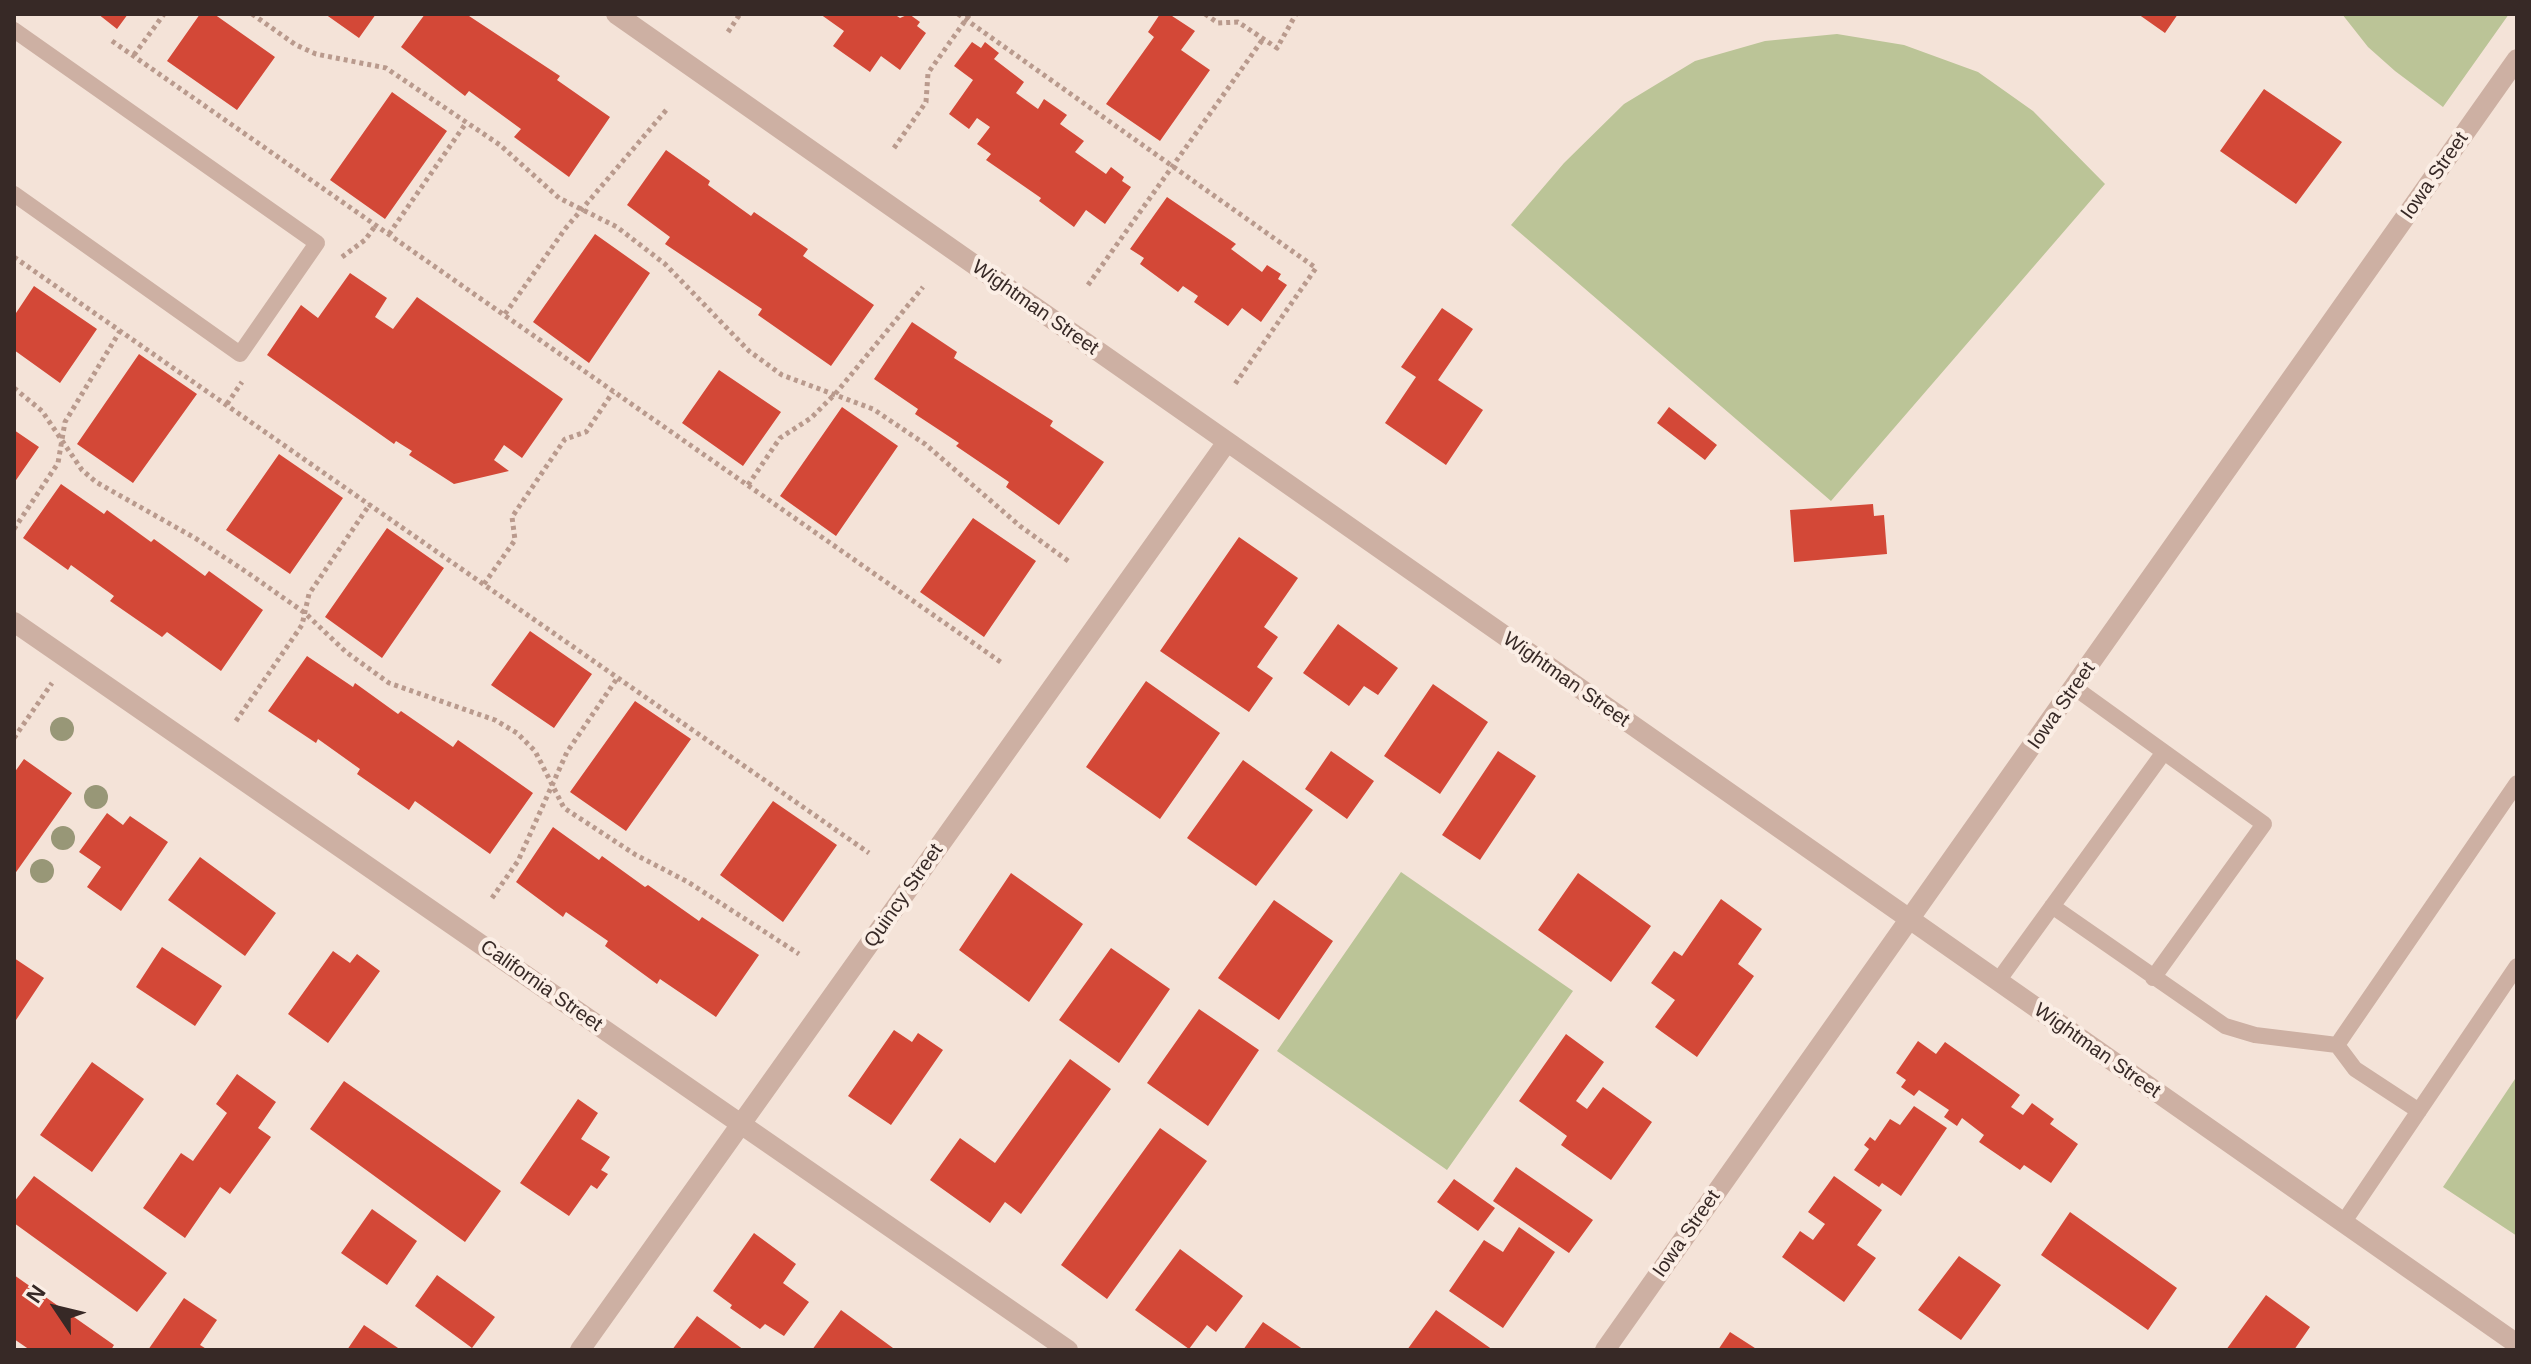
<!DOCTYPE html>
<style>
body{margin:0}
#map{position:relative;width:2531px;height:1364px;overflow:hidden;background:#f4e3d8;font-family:Helvetica,sans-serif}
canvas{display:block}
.frame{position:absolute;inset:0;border:16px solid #372926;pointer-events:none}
.north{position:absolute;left:16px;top:1268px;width:80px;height:80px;-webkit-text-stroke:6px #fbeee5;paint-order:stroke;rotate:305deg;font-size:22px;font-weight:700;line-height:32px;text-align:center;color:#372926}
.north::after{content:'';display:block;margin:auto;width:28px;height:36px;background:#372926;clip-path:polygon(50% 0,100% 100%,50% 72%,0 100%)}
</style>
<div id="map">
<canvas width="2531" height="1364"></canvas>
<div class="frame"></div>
<div class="north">N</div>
</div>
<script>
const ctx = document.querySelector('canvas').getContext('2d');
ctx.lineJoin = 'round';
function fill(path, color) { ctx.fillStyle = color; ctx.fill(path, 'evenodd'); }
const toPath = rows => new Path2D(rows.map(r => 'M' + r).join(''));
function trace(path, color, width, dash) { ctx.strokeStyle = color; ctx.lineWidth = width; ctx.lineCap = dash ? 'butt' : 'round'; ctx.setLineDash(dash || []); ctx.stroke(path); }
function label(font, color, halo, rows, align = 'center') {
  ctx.font = font + ' Helvetica,sans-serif'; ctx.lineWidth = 8; ctx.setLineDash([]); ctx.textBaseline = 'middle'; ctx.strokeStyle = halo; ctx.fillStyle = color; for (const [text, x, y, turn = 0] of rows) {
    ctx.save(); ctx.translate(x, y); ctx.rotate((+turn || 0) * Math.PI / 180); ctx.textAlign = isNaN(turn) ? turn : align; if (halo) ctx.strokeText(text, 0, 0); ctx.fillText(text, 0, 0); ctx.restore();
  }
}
fill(toPath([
 [2342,14,2509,14,2443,107,2395,71,2368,47],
 [1837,34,1904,45,1978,72,2033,111,2105,184,1831,501,1511,225,1564,163,1624,104,1695,61,1765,41],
 [1401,872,1573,991,1447,1170,1277,1051],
 [2517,1076,2517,1236,2443,1187]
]), '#bbc497');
fill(toPath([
 [98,14,128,14,117,29],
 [200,14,214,14,275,57,237,110,167,61],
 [325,14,376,14,359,38],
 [425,14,466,14,560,76,557,80,610,117,569,177,514,137,521,129,469,91,465,96,401,47],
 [820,14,894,14,900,18,909,14,920,22,917,26,926,33,900,70,881,56,870,72,833,46,844,31],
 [1160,14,1169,14,1195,31,1181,50,1210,70,1160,141,1106,104,1154,37,1148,32],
 [2138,14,2178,14,2165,33],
 [972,42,981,48,985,42,999,53,994,59,1024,82,1016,93,1038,109,1044,99,1067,115,1060,124,1084,141,1075,152,1106,174,1111,167,1124,177,1122,181,1131,187,1105,224,1086,210,1074,227,1039,201,1041,198,986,160,991,154,977,144,990,127,977,118,969,129,949,114,973,80,954,66],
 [2264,89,2342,142,2296,204,2220,151],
 [392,92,447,131,385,219,330,180],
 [666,150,710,181,708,185,751,216,754,212,808,249,803,256,874,305,831,366,758,315,762,309,665,244,670,237,627,205],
 [1167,197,1236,244,1231,249,1262,272,1267,265,1281,274,1278,279,1287,285,1261,322,1242,308,1228,326,1194,302,1198,296,1183,286,1178,292,1140,264,1144,258,1130,249],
 [595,234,650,273,589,363,533,322],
 [350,273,387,298,375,317,393,329,417,297,563,399,522,458,504,445,494,460,509,471,454,484,409,455,412,451,396,441,394,444,267,355,301,305,318,318],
 [34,286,97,329,60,383,14,350,14,316],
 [1442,308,1473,329,1438,380,1483,410,1446,465,1385,423,1416,377,1401,367],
 [912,322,957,352,954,358,1053,421,1050,426,1104,462,1059,525,1006,487,1009,482,956,446,959,443,915,414,918,409,874,379],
 [139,354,197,394,133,483,77,444],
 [719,370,781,412,743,466,682,423],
 [842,407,898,446,836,536,780,496],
 [1669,407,1717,445,1705,460,1657,423],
 [14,430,39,447,14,483],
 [279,454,343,498,290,574,226,530],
 [61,484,104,514,107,510,151,542,154,539,205,576,209,571,263,610,221,671,167,632,162,637,110,601,114,596,71,565,68,570,23,538],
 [1873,504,1874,516,1884,515,1887,554,1794,562,1790,510],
 [973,518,1036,561,984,637,920,592],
 [387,528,444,568,382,658,325,617],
 [1239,537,1298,578,1264,627,1278,637,1257,667,1273,678,1249,712,1160,651],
 [1338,624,1398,668,1378,695,1364,686,1349,706,1303,673],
 [530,631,592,674,554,728,491,685],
 [307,656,353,687,355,683,398,714,401,711,453,747,458,740,533,793,490,854,415,801,409,810,357,774,360,769,318,739,316,743,268,711],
 [1146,681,1220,733,1160,819,1086,767],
 [1433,684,1488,722,1440,794,1384,756],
 [635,701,691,739,626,831,570,792],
 [1331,751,1374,781,1347,819,1305,789],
 [1498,751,1536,776,1480,860,1442,835],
 [24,759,72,793,14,875,14,773],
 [1243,760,1313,810,1256,886,1187,838],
 [773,801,837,845,783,922,720,875],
 [107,813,123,825,130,816,168,842,121,911,87,887,101,867,79,852],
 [553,827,599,860,602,856,645,887,648,885,699,921,702,917,759,955,716,1017,660,979,657,984,605,946,608,941,566,912,563,917,516,882],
 [200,857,276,913,245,956,168,900],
 [1011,873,1083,924,1029,1002,959,950],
 [1578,873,1651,926,1611,982,1538,930],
 [1721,899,1762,929,1738,964,1754,976,1697,1057,1655,1027,1675,1000,1651,983,1674,951,1682,956],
 [1274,900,1333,941,1279,1020,1218,978],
 [162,947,222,986,195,1026,136,987],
 [1111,948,1170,989,1119,1063,1059,1020],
 [333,951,350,963,357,954,380,971,328,1043,288,1014],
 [14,958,44,978,14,1023],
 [1199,1009,1259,1050,1208,1126,1147,1083],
 [894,1030,912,1042,918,1033,943,1050,891,1125,848,1096],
 [1566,1034,1604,1062,1576,1101,1587,1109,1603,1087,1652,1122,1611,1180,1561,1145,1567,1136,1519,1101],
 [1918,1041,1936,1054,1945,1042,2020,1095,2011,1107,2023,1115,2032,1103,2054,1119,2050,1124,2078,1144,2051,1183,2024,1165,2020,1170,1979,1142,1984,1135,1962,1118,1957,1126,1944,1117,1949,1110,1919,1090,1914,1096,1901,1087,1906,1080,1896,1073],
 [1070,1059,1111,1089,1021,1214,1005,1202,990,1223,930,1180,960,1138,995,1163],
 [92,1062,144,1099,92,1172,40,1135],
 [237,1074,276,1102,258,1128,271,1137,230,1194,220,1187,185,1238,143,1208,181,1153,193,1161,227,1113,216,1104],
 [344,1081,501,1191,465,1242,310,1129],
 [578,1099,598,1113,581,1139,610,1157,601,1170,608,1174,597,1189,591,1185,569,1216,520,1183],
 [1914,1106,1947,1128,1901,1196,1882,1183,1879,1187,1854,1170,1869,1149,1864,1145,1870,1137,1875,1141,1890,1119,1900,1125],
 [1160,1128,1207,1161,1107,1299,1061,1265],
 [1516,1167,1593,1220,1569,1253,1493,1201],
 [34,1176,167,1273,137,1312,14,1223,14,1202],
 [1834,1176,1882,1210,1857,1245,1876,1258,1844,1302,1782,1257,1800,1231,1813,1240,1825,1224,1808,1212],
 [1454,1179,1495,1208,1478,1231,1437,1202],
 [372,1209,417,1241,387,1285,341,1253],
 [2070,1212,2177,1288,2148,1330,2041,1255],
 [1519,1227,1555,1252,1503,1328,1449,1291,1484,1240,1503,1252],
 [754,1233,796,1264,783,1283,809,1302,784,1336,765,1324,760,1329,730,1308,732,1305,713,1291],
 [1180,1249,1243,1296,1216,1332,1207,1325,1189,1349,1135,1310],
 [1959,1256,2001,1285,1961,1340,1918,1310],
 [14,1275,114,1345,111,1350,30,1350,14,1339],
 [437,1275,495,1317,472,1348,415,1306],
 [2266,1295,2310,1327,2294,1350,2226,1350],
 [184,1298,217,1320,200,1345,208,1350,148,1350],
 [841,1310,893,1348,892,1350,812,1350],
 [1436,1310,1493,1350,1407,1350],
 [697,1316,744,1350,672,1350],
 [1263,1322,1304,1350,1243,1350],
 [364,1325,401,1350,347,1350],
 [1730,1332,1758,1350,1718,1350]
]), '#d34837');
trace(toPath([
 [252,14,296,45,316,54,386,68,500,145,559,198,617,227,665,264,749,351,782,375,873,409,925,444,1020,526,1071,563],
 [958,14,1316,268,1233,387],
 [1205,14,1218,23,1238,22,1277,48,1296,14],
 [728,32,740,14],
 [112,41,1002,663],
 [134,55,164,14],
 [894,148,926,102,928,73,970,14],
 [389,234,466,123],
 [14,257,869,853],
 [342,257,365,240,376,225],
 [1088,285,1263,39],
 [505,314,565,229,668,108],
 [14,388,42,411,82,470,96,482,195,538,248,573,305,613,346,652,389,683,495,720,517,733,535,751,564,808,636,855,688,882,799,954],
 [227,404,242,382],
 [748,485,780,438,811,418,836,393,923,287],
 [14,529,58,463,65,422,120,331],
 [484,584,515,540,512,517,565,439,586,432,613,392],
 [236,721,302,625,309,594,370,504],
 [14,738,52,683],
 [492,898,518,861,567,752,618,677]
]), '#b99a8d', 5, [4, 4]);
trace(toPath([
 [14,30,317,243,240,354,14,194],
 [2075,688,2264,824,2153,978],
 [2052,906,2225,1026,2255,1035,2337,1045,2517,783],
 [1998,981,2164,752],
 [2337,1045,2355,1069,2419,1111],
 [2343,1223,2517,966]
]), '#cdb0a3', 16);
trace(toPath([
 [616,14,2517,1344],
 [14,622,1068,1350],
 [580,1350,1227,442],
 [1605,1350,2517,59]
]), '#cdb0a3', 20);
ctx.fillStyle = '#989777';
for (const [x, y] of [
 [62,729],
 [96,797],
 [63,838],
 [42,871]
]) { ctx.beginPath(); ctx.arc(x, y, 12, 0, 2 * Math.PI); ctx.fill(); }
label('20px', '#372926', '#fbeee5', [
 ["Iowa Street",2435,176,-55],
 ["Wightman Street",1035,308,35],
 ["Wightman Street",1566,680,35],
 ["Iowa Street",2062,706,-55],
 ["Quincy Street",904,896,-55],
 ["California Street",541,986,35],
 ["Wightman Street",2097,1051,35],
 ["Iowa Street",1687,1234,-55]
]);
</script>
